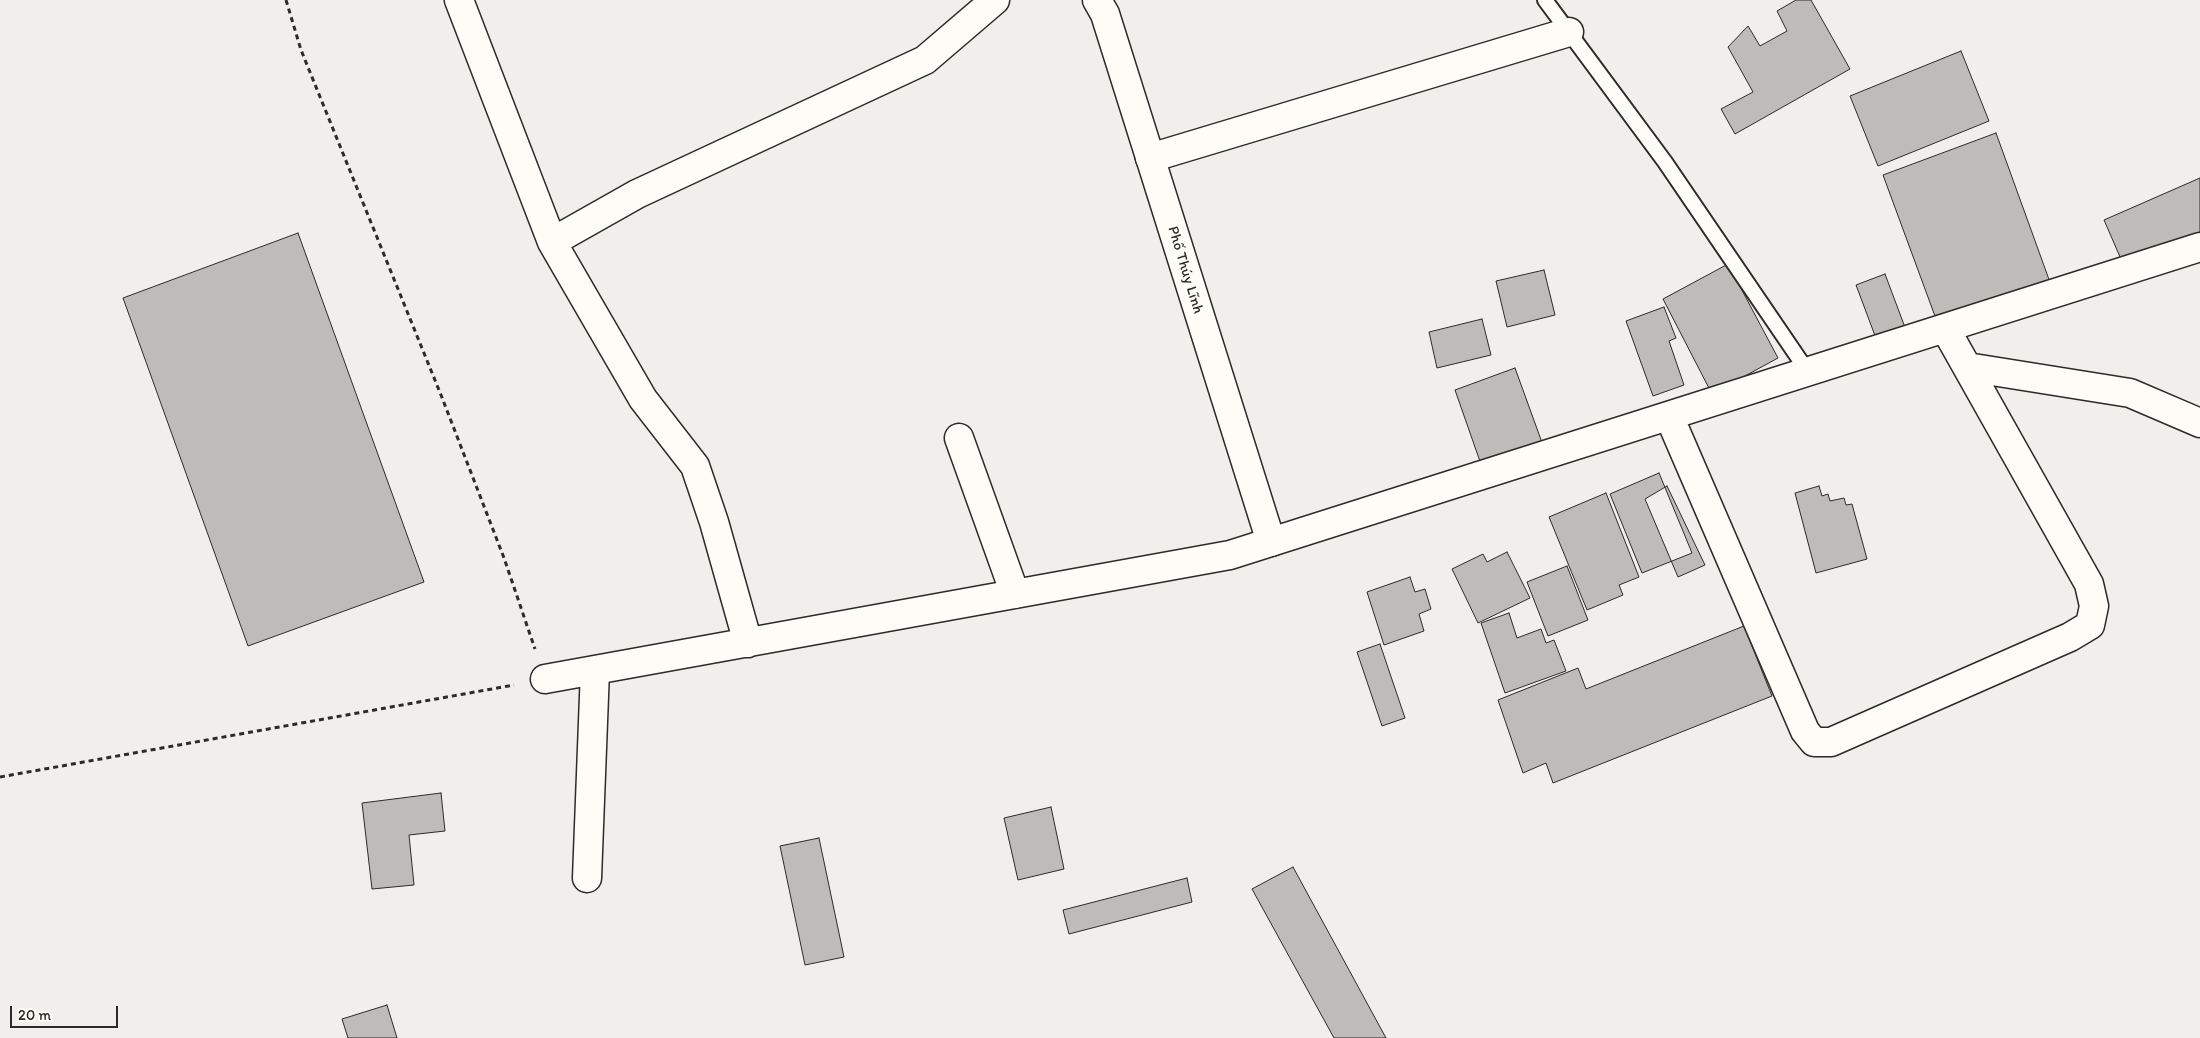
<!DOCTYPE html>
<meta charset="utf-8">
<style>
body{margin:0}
#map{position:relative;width:2200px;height:1038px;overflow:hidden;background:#f0efeb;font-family:Itim,sans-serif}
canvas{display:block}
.scale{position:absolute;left:10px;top:1006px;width:108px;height:22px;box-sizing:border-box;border:2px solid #2b2b2b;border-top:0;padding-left:6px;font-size:15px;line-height:18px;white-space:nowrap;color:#2b2b2b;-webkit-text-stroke:4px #fdfcf7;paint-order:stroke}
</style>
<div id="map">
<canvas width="2200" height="1038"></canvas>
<div class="scale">20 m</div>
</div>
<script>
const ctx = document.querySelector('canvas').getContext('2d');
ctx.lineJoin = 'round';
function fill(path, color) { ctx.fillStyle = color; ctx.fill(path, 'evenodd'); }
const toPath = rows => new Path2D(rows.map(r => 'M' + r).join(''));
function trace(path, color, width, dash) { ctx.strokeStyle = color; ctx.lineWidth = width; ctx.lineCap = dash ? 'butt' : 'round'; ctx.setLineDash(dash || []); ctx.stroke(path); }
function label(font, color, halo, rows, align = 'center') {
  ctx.font = font + ' Itim,sans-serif'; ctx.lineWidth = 5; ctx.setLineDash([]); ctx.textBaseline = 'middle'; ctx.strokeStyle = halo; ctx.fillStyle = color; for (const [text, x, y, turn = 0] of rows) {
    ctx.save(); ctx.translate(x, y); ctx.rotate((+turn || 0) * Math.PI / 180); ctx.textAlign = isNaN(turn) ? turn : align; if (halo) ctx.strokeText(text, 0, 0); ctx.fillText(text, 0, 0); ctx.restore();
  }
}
const building = toPath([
 [1796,0,1811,0,1850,69,1735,134,1721,109,1753,92,1728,47,1748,26,1760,46,1787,31,1777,11,1796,0],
 [1961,51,1989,121,1878,166,1850,96,1961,51],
 [1996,133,2051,285,1939,327,1883,175,1996,133],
 [2200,178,2200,232,2124,266,2104,220,2200,178],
 [298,233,424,582,248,646,123,298,298,233],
 [1728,264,1778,358,1712,394,1663,299,1728,264],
 [1544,270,1555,315,1507,327,1496,281,1544,270],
 [1885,274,1906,330,1877,341,1856,285,1885,274],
 [1664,307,1676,338,1669,341,1684,385,1653,396,1626,321,1664,307],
 [1482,319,1491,355,1437,368,1429,332,1482,319],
 [1515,368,1544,448,1483,470,1455,390,1515,368],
 [1659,473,1692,553,1642,573,1610,494,1659,473],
 [1667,486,1705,565,1678,577,1645,499,1667,486],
 [1819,486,1822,496,1828,494,1830,501,1844,498,1846,505,1852,504,1867,559,1816,573,1795,493,1819,486],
 [1606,493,1639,577,1619,585,1623,595,1587,610,1549,517,1606,493],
 [1507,552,1530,598,1478,623,1452,569,1483,554,1487,562,1507,552],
 [1567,566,1588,620,1548,636,1527,582,1567,566],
 [1410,577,1415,592,1425,589,1431,609,1419,614,1424,631,1384,645,1367,592,1410,577],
 [1509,613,1517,638,1541,629,1546,643,1554,640,1566,671,1505,693,1481,623,1509,613],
 [1744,626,1772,696,1553,783,1546,763,1523,773,1498,700,1578,668,1586,689,1744,626],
 [1380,644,1405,718,1382,726,1357,652,1380,644],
 [441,793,445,831,409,835,414,885,372,889,362,803,441,793],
 [1051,807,1064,869,1018,880,1004,818,1051,807],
 [819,838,844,957,805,965,780,846,819,838],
 [1293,867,1386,1038,1334,1038,1252,889,1293,867],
 [1187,878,1192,902,1069,934,1063,910,1187,878],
 [387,1005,397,1038,348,1038,342,1019,387,1005]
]);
fill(building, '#bdbcb8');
trace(building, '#2b2b2b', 1);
const service = toPath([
 [1545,0,1665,162,1808,372]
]);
const minor = toPath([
 [459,0,552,242,643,399,695,466,714,522,748,643],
 [1150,158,1569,32],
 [552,242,637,194,925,60,995,0],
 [1967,367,2130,393,2200,423],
 [1669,416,1805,731,1814,742,1831,742,2070,637,2090,625,2094,606,2089,584,1945,328],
 [959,438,1015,594],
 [545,679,1230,555,2200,247],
 [587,878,595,670]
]);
const tertiary = toPath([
 [1097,0,1105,14,1271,542]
]);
trace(service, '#2b2b2b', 18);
trace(minor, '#2b2b2b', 31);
trace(tertiary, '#2b2b2b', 31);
trace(toPath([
 [286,0,301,50,441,395,504,558,535,649],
 [0,777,514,685]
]), '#2b2b2b', 3, [5, 4]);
trace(service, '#fdfcf7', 14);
trace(minor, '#fdfcf7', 28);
trace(tertiary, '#fdfcf7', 28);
label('15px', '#2b2b2b', '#fdfcf7', [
 ["Phố Thúy Lĩnh",1185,270,73]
]);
</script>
